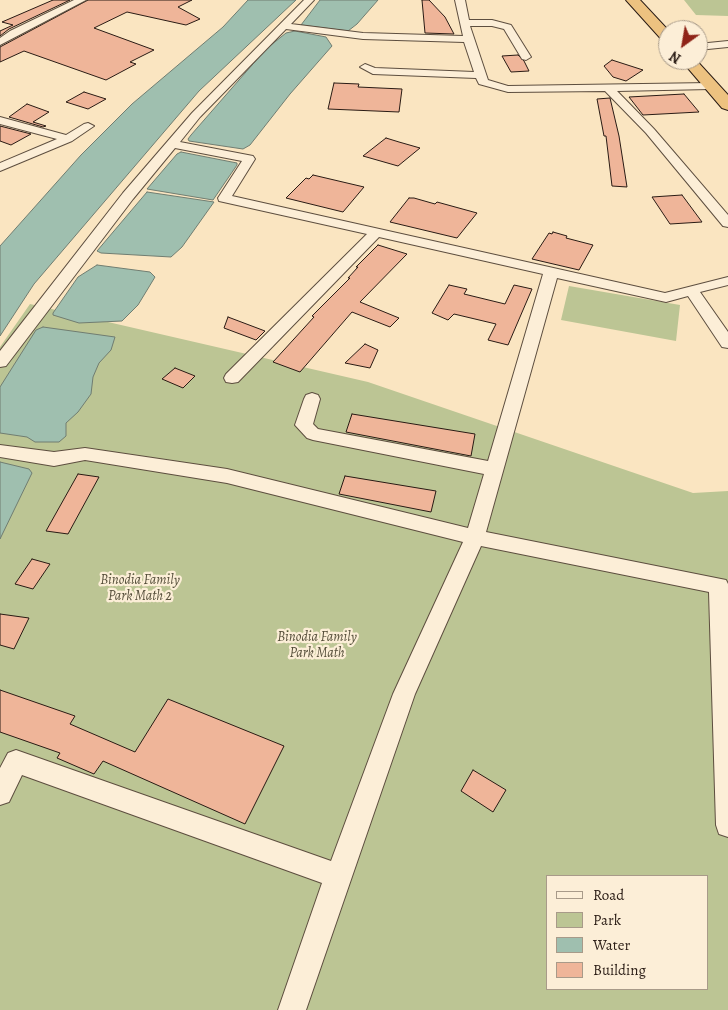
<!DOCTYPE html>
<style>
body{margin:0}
#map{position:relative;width:728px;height:1010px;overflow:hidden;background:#fae5c1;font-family:Alegreya,serif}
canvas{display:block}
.legend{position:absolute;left:546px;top:875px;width:162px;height:115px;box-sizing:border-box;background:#fceed7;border:1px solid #a89a89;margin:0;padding:6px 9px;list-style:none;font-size:15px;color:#291b14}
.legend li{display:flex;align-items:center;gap:10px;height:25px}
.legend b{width:25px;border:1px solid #a89a89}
.north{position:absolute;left:658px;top:20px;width:50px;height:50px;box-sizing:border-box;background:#fceed7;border:1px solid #a89a89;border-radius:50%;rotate:212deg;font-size:14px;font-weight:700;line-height:20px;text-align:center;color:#291b14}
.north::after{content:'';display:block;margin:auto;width:18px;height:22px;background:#8f2418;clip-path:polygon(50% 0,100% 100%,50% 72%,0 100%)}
</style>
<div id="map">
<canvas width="728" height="1010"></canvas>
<ul class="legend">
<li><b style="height:6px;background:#fceed7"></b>Road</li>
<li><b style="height:14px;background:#bcc594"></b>Park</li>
<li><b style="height:14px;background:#9fbfaf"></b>Water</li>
<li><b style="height:14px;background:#efb599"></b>Building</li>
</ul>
<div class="north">N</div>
</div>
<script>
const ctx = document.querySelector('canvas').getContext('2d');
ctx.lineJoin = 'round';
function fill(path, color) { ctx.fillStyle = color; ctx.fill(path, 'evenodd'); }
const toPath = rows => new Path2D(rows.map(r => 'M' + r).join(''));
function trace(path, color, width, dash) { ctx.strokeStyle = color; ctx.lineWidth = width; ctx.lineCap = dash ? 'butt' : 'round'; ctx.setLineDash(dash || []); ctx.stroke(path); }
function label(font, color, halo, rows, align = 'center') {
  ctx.font = font + ' Alegreya,serif'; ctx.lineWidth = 4.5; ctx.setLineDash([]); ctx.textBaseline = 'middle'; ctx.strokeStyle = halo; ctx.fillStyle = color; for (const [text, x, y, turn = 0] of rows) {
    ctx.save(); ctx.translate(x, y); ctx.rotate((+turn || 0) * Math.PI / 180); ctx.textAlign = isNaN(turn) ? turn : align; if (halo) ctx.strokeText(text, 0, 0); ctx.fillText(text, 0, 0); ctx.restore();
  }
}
fill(toPath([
 [684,0,728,0,728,16,696,15],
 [569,286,680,305,676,341,561,320],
 [30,304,368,382,693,493,728,491,728,1010,0,1010,0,347],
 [547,876,707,876,707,989,547,989]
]), '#bcc594');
const water = toPath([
 [248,0,296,0,199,91,34,284,0,336,0,246,81,155,132,104,223,27,248,0],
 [320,0,378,0,357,24,348,31,301,25,320,0],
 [295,31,326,37,332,46,290,94,250,145,243,149,189,141,188,139,191,135,266,49,286,33,295,31],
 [181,152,237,163,237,165,213,200,147,189,177,154,181,152],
 [147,192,214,202,182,247,171,257,101,253,97,251,147,192],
 [97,265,150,272,155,277,138,305,122,321,79,323,53,315,53,313,78,277,97,265],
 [43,327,115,337,111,350,99,363,93,377,91,394,78,412,66,423,66,436,59,442,35,442,27,437,0,433,0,387,36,330,43,327],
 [0,462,29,469,32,473,0,539,0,462]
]);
fill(water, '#9fbfaf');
trace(water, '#707d71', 1);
const building = toPath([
 [53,0,70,0,9,29,0,36,0,31,13,25,2,22,53,0],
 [88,0,192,0,178,7,200,19,186,25,127,12,94,28,154,50,130,62,136,64,106,80,24,51,0,62,0,47,88,0],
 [422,0,429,0,445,17,454,34,425,33,422,0],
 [518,55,524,61,529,71,511,72,502,56,518,55],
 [612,60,643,70,626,81,613,77,604,66,612,60],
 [334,83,359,84,358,87,402,89,399,112,328,109,334,83],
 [84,92,106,99,88,109,66,102,84,92],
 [684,94,699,112,643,115,629,97,684,94],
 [610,98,619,136,627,187,612,186,606,136,604,136,597,99,610,98],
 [27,104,49,112,33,122,46,126,43,127,9,117,27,104],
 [0,126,31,134,11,145,0,141,0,126],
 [386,138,399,142,420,148,398,166,363,156,386,138],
 [313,175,364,187,343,212,286,198,306,178,309,179,313,175],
 [682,195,702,222,670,224,652,197,682,195],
 [409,198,414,198,435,204,437,202,477,213,457,238,390,222,409,198],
 [553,232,567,236,566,238,593,245,579,270,532,259,549,233,552,234,553,232],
 [378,245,407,254,360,302,399,318,390,327,352,312,300,372,273,362,314,317,312,316,350,278,348,278,358,267,356,267,378,245],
 [449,285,467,289,464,294,505,304,514,285,532,289,508,345,488,340,496,324,454,314,448,320,432,313,449,285],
 [228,317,265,331,256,340,224,328,228,317],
 [365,344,378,350,370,368,345,363,365,344],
 [175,368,195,376,183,388,162,379,175,368],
 [352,414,475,434,471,456,346,432,352,414],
 [78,474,99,477,68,534,46,531,78,474],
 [345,476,436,491,431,512,339,494,345,476],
 [32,559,50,564,33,589,15,584,32,559],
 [0,614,29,618,14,649,0,645,0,614],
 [0,690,75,716,70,724,135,752,168,699,284,746,245,824,103,761,94,774,57,758,60,753,0,732,0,690],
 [473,770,506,790,493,812,461,791,473,770]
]);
fill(building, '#efb599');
trace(building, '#291b14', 1);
const street = toPath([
 [74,0,86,0,0,45,0,38,10,31,74,0],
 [304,0,314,0,291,24,363,33,463,36,455,0,465,0,469,20,492,20,511,25,531,57,526,60,522,59,504,29,492,26,470,26,488,80,508,86,710,83,715,86,710,89,617,91,654,129,728,215,728,227,723,226,646,133,605,91,508,92,479,84,476,78,373,74,360,67,365,64,375,68,474,72,464,42,363,39,286,29,200,117,180,142,253,156,255,159,232,196,665,293,728,277,728,285,700,292,728,332,728,348,722,347,688,296,666,302,557,278,486,532,726,580,728,584,728,837,719,834,716,825,709,592,481,546,415,694,306,1010,278,1010,322,883,22,775,9,802,0,805,0,768,8,753,16,750,331,861,393,694,463,542,227,483,85,460,54,466,0,457,0,445,54,452,85,448,227,469,468,528,484,474,313,440,307,438,295,425,304,399,306,395,312,393,318,395,320,399,313,424,318,429,488,461,543,274,379,237,238,382,232,383,226,382,224,378,226,374,367,234,219,201,218,198,242,161,175,148,133,199,6,366,0,367,0,351,123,193,192,113,304,0],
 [728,41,728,47,698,50,698,44,728,41],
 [0,117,66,135,84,124,88,123,94,126,72,141,0,171,0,163,57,139,0,124,0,117]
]);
const highway = toPath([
 [626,0,640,0,668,30,668,42,663,41,626,0],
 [681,60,696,60,728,95,728,110,722,108,681,60]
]);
trace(street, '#5d4e3f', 2);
trace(highway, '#291b14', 2);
fill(street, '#fceed7');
fill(highway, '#edc280');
label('italic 14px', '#554e3a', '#fceed7', [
 ["Binodia Family",140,581],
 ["Park Math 2",140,597],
 ["Binodia Family",317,638],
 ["Park Math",317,654]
]);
</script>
